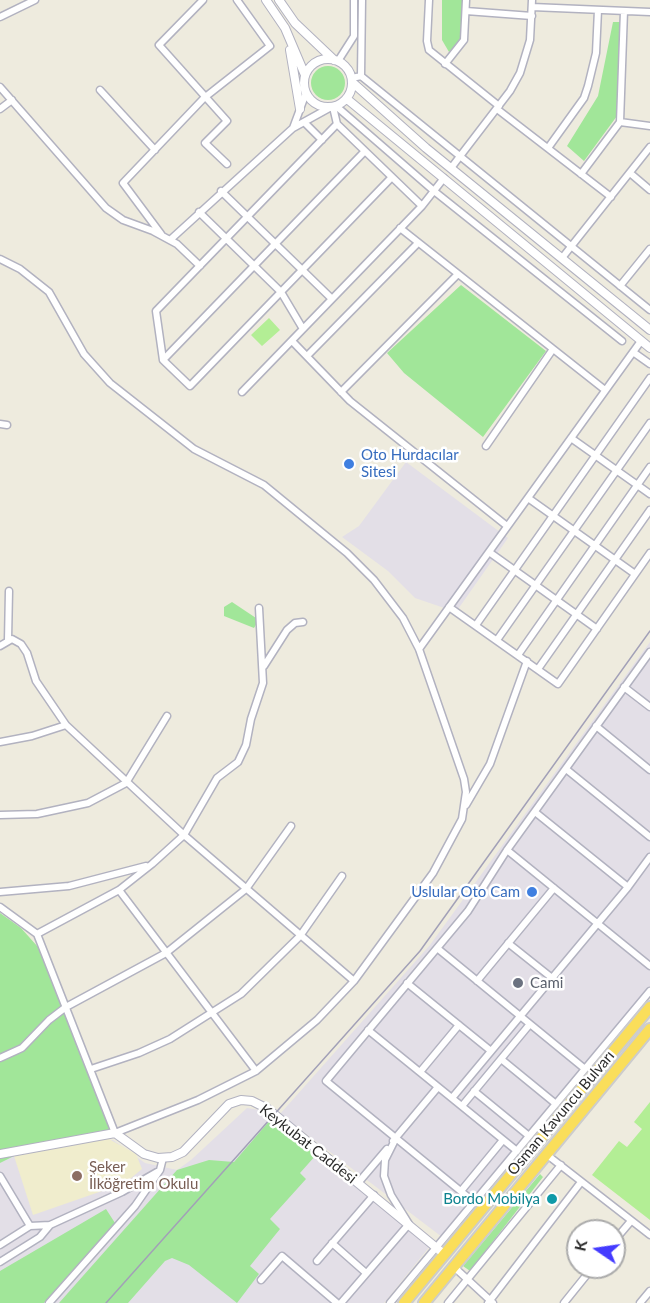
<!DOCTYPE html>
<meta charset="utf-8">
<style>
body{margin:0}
#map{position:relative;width:650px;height:1303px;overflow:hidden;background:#eeebde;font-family:Lato,sans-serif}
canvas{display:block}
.north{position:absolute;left:566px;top:1219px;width:60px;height:60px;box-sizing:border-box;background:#fff;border:2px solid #ababab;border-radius:50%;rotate:283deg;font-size:16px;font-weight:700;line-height:24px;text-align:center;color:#2c2c2c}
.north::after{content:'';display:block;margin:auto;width:21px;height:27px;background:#443bff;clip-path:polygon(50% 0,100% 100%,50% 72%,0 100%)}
</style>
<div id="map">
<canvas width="650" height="1303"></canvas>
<div class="north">K</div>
</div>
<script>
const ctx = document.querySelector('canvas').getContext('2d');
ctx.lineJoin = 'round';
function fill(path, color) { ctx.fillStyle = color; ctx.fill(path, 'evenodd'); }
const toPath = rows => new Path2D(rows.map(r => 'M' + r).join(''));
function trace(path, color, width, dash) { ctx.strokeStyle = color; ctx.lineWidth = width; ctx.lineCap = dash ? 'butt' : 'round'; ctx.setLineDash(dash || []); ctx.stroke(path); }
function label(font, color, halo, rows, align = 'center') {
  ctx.font = font + ' Lato,sans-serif'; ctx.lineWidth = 5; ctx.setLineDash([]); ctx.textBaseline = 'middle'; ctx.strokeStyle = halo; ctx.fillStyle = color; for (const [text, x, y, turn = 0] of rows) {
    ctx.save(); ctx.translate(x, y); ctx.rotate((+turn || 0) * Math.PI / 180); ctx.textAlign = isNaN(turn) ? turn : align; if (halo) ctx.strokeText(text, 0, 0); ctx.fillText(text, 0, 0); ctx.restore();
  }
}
fill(toPath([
 [406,462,508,538,456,612,415,598,388,571,342,537,359,526],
 [650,642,650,988,446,1240,280,1114,430,945],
 [247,1108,260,1110,283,1125,430,1246,384,1303,0,1303,0,1158,113,1140,145,1163,177,1170,191,1160]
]), '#e3dfe7');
fill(toPath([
 [107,1138,136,1154,142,1169,125,1183,33,1215,14,1156]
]), '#f0edcd');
fill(toPath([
 [442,0,465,0,463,38,449,52,442,40],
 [613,22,620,22,617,116,584,161,567,146,598,96],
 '311 83a17 17 0 1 1 34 0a17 17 0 1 1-34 0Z',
 [461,285,546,351,483,437,404,373,387,353],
 [232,602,256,618,257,623,254,628,224,616,224,607],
 [0,913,21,928,38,947,109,1128,107,1138,14,1156,0,1163],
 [271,1119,316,1155,300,1173,306,1179,270,1219,280,1229,250,1266,259,1274,237,1303,189,1265,172,1258,165,1261,128,1303,59,1303,177,1170,209,1160,234,1162],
 [540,1174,543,1177,470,1271,463,1266],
 [106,1209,115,1223,44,1303,0,1303,0,1271]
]), '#a1e699');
fill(toPath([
 [269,318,280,330,262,346,251,335],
 [650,1102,650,1220,592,1175,619,1141,627,1147,642,1129,634,1122]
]), '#b3ee95');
const minor = toPath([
 [203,0,159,45,227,121,205,143,227,164],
 [429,0,427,41,429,50,499,106],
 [532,7,650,12],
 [466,11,532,16],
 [0,17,35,0],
 [338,61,354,36,354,0],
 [445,64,464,40,466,0],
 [361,76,362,0],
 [352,78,361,76,650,310],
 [0,87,106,208,123,220,153,231,177,244,200,266],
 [100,90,155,150],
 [336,106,434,191,622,341],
 [333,107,337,124,422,206],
 [0,109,12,100],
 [497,109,611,197],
 [620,122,650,126],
 [305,123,322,140],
 [337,124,156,311,163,360,190,386,392,177],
 [293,128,306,93],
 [548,148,584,98,588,86,596,53,598,10],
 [451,168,510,91,520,73,530,40,532,0],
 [630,173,650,190],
 [581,174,620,122,624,11],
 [221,191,332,299],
 [199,212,281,292,303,329],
 [400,228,605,390],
 [161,234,123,183,204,98,270,46,237,0],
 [170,240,293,128,331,107],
 [562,258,650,147],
 [0,259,20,269,49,292,84,354,110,383,194,449,264,485,347,553,374,580,403,618,419,649,464,779,466,792,462,819,433,873,354,981,317,1020,256,1071,198,1100,115,1133,37,934,0,907],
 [620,286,650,249],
 [292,341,350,401,507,526],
 [633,352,650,364],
 [307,356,418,243],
 [163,360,365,151],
 [242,392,422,206,444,178],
 [341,392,458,274],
 [0,424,7,425],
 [571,438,650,494],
 [486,446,553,349],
 [528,498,635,574],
 [489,552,597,629],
 [449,607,558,684,650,553],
 [476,625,650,378],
 [8,640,9,591],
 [497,640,650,423],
 [0,646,12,639,21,644,27,653,36,681,66,725,184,835,354,981],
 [419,649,641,341],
 [518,655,650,467],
 [264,666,287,630,295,623,303,622],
 [538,669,650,510],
 [624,687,650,707],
 [596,726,650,770],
 [0,742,32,736,66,725],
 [566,769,650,837],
 [466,805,490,764,527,661],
 [535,812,628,887],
 [0,815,37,814,88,803,126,783,167,716],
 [507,850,650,966],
 [119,890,256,1071],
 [0,892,69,886,146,866],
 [37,934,119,890,152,864,184,835,217,778,238,762,246,745,251,719,263,683,259,608],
 [508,943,552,978],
 [437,948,585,1069],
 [477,981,554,888],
 [407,983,491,1051],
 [368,1030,517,1151],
 [0,1058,22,1048,49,1020,66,1007,166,953,246,889,291,826],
 [501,1059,556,1104],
 [91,1069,139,1053,170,1039,241,994,300,936,342,876],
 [420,1072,459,1025],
 [474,1091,529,1136],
 [452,1098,628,887,650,857],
 [462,1106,530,1024],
 [393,1141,438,1087],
 [546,1154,650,1235],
 [0,1176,30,1226],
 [358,1183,387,1149],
 [461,1191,503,1140],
 [474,1202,326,1081,468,911,507,850,650,652],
 [614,1241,631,1221],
 [332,1243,366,1273],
 [0,1245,30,1226,50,1225,122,1192,157,1172],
 [317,1261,374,1195],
 [0,1262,40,1237,50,1225],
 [454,1267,493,1303],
 [261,1280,282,1256,337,1303],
 [49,1303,135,1206,160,1170,163,1158],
 [341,1303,409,1224,391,1195,384,1176,385,1160,396,1138],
 [390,1303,650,991],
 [448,1303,561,1165],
 [488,1303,581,1182],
 [564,1303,593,1267],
 [640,1303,650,1291]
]);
const tertiary = toPath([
 [266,0,285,28,305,75],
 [279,0,295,23,334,60],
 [290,50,300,109],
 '304 83a24 24 0 1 1 48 0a24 24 0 1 1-48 0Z',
 [352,82,426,148,650,330],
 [347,99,650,348],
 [0,1154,115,1133,144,1154,158,1158,172,1157,183,1152,229,1104,241,1100,252,1101,268,1109,444,1254]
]);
const trunk = toPath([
 [404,1303,650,1007],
 [424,1303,650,1029]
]);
trace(minor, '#b2b2c0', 9);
trace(tertiary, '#b2b2c0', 10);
trace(trunk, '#ccc', 14);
trace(minor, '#fff', 6);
trace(tertiary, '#fff', 8);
trace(trunk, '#fade5a', 10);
trace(toPath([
 [106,1303,420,951,650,631]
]), '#a2a0b7', 1.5);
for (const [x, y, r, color] of [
 [349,464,6,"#3f7fe0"],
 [532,892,6,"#3f7fe0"],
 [518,983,6,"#6b7280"],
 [77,1176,6,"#8d6e63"],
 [552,1199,6,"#0f9aa8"]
]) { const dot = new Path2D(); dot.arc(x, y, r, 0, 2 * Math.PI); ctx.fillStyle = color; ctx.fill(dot); trace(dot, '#fff', 2); }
label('15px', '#366cbe', '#fff', [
 ["Oto Hurdacılar",361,455],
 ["Sitesi",361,472],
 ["Uslular Oto Cam",520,892,"right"]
], 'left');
label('15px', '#5b616d', '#fff', [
 ["Cami",530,983]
], 'left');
label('15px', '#2c2c2c', '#fff', [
 ["Osman Kavuncu Bulvarı",561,1113,-50],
 ["Keykubat Caddesi",308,1144,38]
]);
label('15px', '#785e54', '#fff', [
 ["Şeker",89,1167],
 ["İlköğretim Okulu",89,1184]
], 'left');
label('15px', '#0d838f', '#fff', [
 ["Bordo Mobilya",540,1199]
], 'right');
</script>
